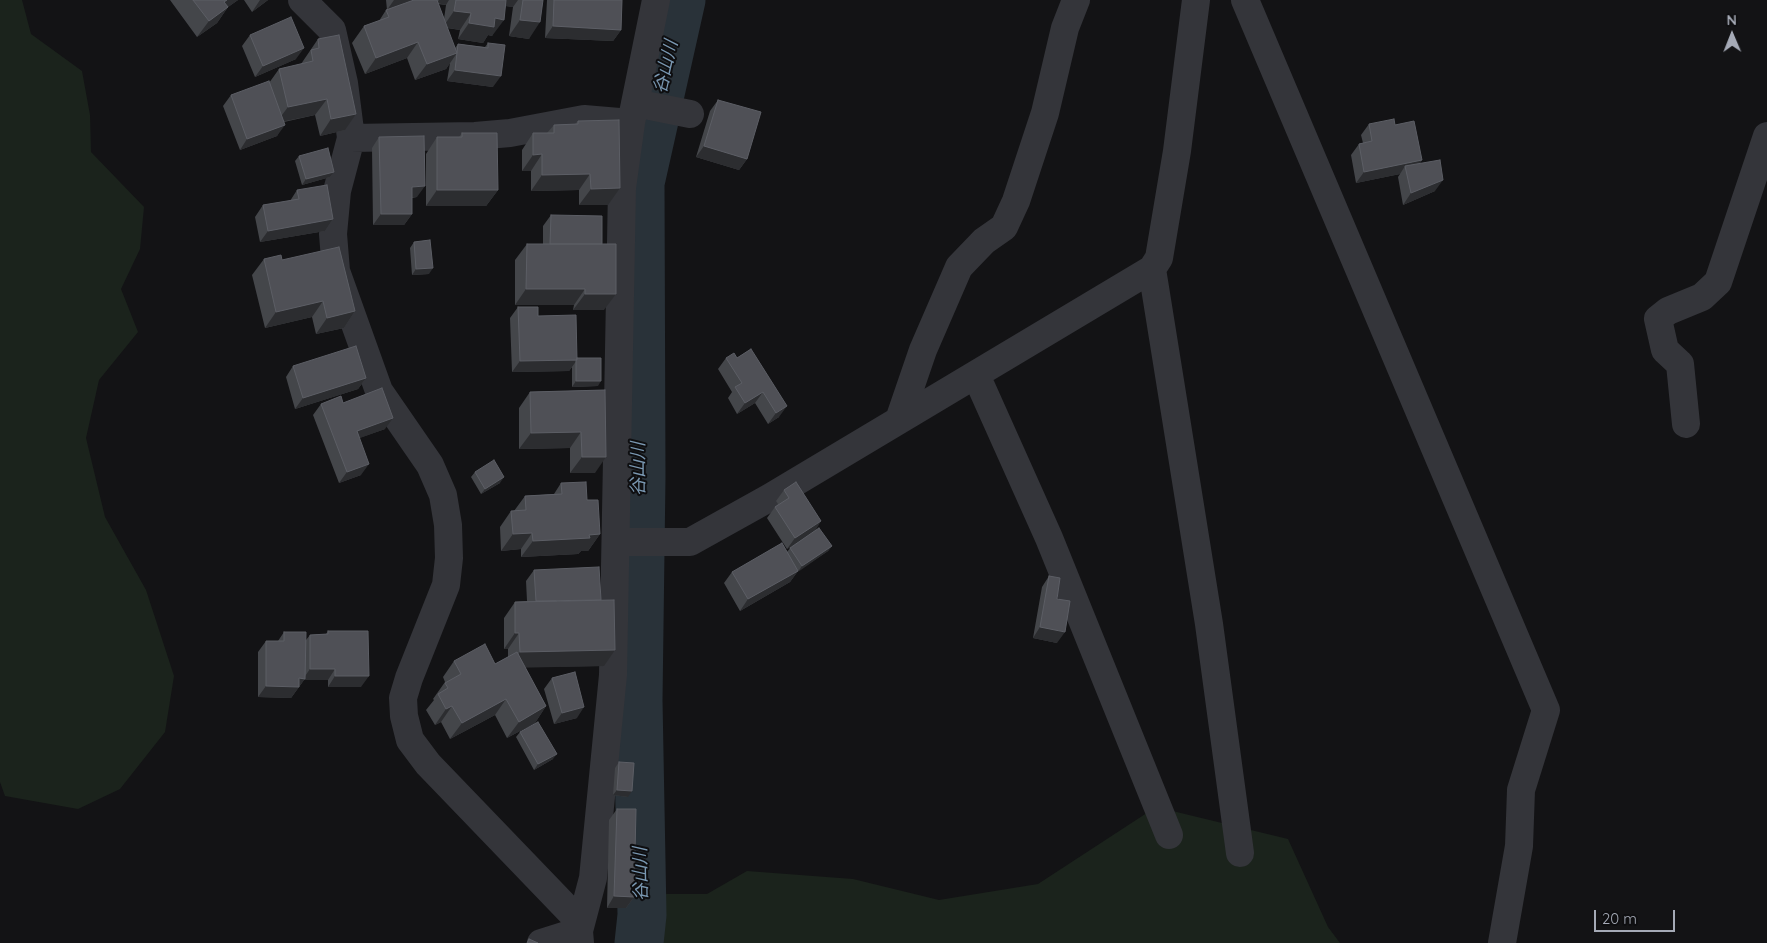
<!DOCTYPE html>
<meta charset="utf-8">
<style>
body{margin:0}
#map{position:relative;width:1767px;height:943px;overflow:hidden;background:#131315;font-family:Quicksand,sans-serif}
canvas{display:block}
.north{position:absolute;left:1707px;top:10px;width:50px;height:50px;-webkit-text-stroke:4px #0e0e10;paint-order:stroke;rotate:359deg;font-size:14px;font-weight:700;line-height:20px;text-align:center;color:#a5aab6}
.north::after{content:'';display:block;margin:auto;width:18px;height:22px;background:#a5aab6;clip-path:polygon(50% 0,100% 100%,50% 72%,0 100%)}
.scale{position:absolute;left:1594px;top:910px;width:81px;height:22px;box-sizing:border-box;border:2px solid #a5aab6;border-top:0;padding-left:6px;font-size:15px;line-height:18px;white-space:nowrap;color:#a5aab6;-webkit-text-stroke:4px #0e0e10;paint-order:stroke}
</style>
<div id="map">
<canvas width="1767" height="943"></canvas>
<div class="north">N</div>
<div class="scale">20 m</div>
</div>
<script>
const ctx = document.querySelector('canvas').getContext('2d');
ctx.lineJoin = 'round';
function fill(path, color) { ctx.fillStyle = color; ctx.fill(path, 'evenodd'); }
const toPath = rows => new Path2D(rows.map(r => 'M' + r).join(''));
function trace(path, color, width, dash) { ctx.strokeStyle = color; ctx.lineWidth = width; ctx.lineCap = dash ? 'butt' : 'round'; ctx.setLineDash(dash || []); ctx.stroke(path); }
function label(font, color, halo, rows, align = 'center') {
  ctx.font = font + ' Quicksand,"Noto Sans JP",sans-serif'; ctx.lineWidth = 4; ctx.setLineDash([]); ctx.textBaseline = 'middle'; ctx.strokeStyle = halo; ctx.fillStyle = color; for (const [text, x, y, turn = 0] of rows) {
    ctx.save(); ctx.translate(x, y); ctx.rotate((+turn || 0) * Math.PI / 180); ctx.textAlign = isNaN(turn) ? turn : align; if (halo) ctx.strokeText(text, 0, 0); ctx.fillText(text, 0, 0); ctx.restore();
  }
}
fill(toPath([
 [0,0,22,0,31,34,82,71,90,115,91,152,144,207,140,249,121,289,138,332,99,380,86,438,105,517,146,590,174,676,165,732,120,789,78,809,5,796,0,782],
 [1156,807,1288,839,1328,927,1340,943,654,943,657,894,707,894,747,871,853,879,939,900,1038,884]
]), '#1b231c');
trace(toPath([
 [639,943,642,915,638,700,641,477,640,183,681,0]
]), '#293239', 49);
trace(toPath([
 [302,0,332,30,344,83,351,138,337,191,333,234,336,271,379,391,430,465,443,495,448,525,449,558,446,585,409,678,403,698,404,716,410,740,428,764,581,923],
 [1245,0,1546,710,1521,790,1519,846,1502,943],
 [635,103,690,114],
 [351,138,475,136,510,133,584,119,631,123],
 [1152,269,1209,624,1240,853],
 [976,375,1049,538,1169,835],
 [899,420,923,350,959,267,984,241,1004,227,1016,201,1045,113,1065,28,1076,0],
 [1686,424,1680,364,1665,350,1658,319,1668,311,1702,297,1718,282,1767,136],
 [616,542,690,542,769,498,1152,269,1159,258,1177,151,1196,0],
 [541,943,579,931],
 [580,943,579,931,593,878,613,675,622,188,631,123,656,0]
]), '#34353a', 28);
fill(toPath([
 [170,0,238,0,228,7,217,23,197,37],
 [244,0,268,0,252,12],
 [386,0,543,0,529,39,509,36,513,7,506,6,492,36,488,35,483,43,458,39,460,30,447,28,455,48,458,44,485,47,488,43,493,87,447,81,450,63,446,69,415,80,407,58,365,74,352,43,364,26,379,21,386,10,389,9,387,10],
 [438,4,446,5,444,19],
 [547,0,622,0,621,30,613,41,545,38],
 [250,35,296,59,255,77,242,46],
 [318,39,345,130,320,136,315,115,284,122,277,136,240,150,223,106,231,95,269,83,279,69,301,64],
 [718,100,747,159,739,170,696,157,710,111],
 [578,121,608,205,579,205,579,190,531,191,531,171,522,171,522,150,533,133,547,133,554,125,575,124],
 [1369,124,1395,125,1422,160,1420,163,1435,191,1403,205,1398,177,1400,174,1356,183,1351,155,1359,144,1363,143,1361,135],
 [462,133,498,190,486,206,426,206,426,154,437,137,459,137],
 [379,137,417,197,412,198,412,214,404,225,373,225,372,148],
 [299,156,334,172,330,177,302,185,295,161],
 [297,190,333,219,325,231,260,242,255,217,263,205,290,201],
 [551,215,602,244,604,310,573,310,574,305,515,305,515,260,527,244,543,244,543,226],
 [414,242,429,274,412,275,410,248],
 [264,259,355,311,344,328,316,334,312,317,265,328,252,275],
 [518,307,538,316,577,358,598,386,572,387,572,367,569,371,512,372,510,318],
 [751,349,779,417,768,424,755,403,737,414,728,398,732,392,718,369,726,358,737,358],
 [293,366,366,378,358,389,295,409,286,377],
 [605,390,595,473,570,473,570,448,519,449,519,408,530,392],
 [343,403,385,429,359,438,361,475,339,483,313,415,321,404],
 [475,472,500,483,481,494,471,477],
 [561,483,587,500,600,534,588,551,581,551,578,554,521,557,521,549,501,551,500,527,511,511,514,511,525,496,554,494],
 [784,490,815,531,832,546,828,551,798,571,790,582,740,611,724,583,732,572,787,552,790,548,799,542,787,549,767,518,775,507,778,504,776,501],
 [534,570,604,666,525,667,546,706,535,723,507,738,495,715,450,739,441,722,435,725,426,710,434,700,433,699,445,682,443,677,454,661,495,664,508,657,508,649,504,649,504,618,515,602,527,601,526,581],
 [1049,576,1057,599,1057,643,1033,638,1042,587],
 [328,631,361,687,328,687,328,680,304,680,291,698,258,697,258,652,266,641,278,641,284,632,306,640,310,635,326,634],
 [552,678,577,718,554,724,544,689],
 [520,732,553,759,534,770,516,737],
 [619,762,628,797,613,795,615,768],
 [617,809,634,897,626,908,607,908,609,820]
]), '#44464a');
fill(toPath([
 [227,0,238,0,213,18,224,2],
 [260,0,268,0,252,12],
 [394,0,420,0,416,6,387,10],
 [439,0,449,0,446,5,437,3],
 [500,0,518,0,513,7,497,5],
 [228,7,217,23,197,37,209,21],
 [454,11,471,13,460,30,443,27],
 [495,18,504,20,492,36,488,35,483,43,458,39,469,23],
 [520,20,540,22,529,39,509,36],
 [553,26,621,30,613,41,545,38],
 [418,42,407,58,365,74,376,58],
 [304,48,296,59,255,77,263,66],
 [457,53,446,69,415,80,427,64],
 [455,70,501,76,493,87,447,81],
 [327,99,315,115,276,123,288,107],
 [356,114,345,130,320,136,331,119],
 [285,125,277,136,240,150,247,139],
 [704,146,747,159,739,170,696,157],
 [542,154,531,171,522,171,533,155],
 [1422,160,1414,171,1405,166,1400,174,1356,183,1364,172],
 [334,172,330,177,302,185,306,179],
 [590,174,579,190,531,191,542,175],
 [1443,180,1435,191,1403,205,1411,193],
 [425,186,417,197,404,198,412,187],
 [620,188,608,205,579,205,591,189],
 [437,190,498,190,486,206,426,206],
 [381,214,412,214,404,225,373,225],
 [333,219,325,231,260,242,268,231],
 [433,268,429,274,412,275,416,269],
 [526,289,585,289,574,305,515,305],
 [585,294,616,294,604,310,573,310],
 [323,301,312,317,265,328,276,312],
 [355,311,344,328,316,334,327,318],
 [577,360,569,371,512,372,520,361],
 [366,378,358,389,295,409,303,398],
 [576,381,601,381,598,386,572,387],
 [763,392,755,403,737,414,745,403],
 [787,406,779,417,768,424,776,413],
 [393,418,385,429,349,442,357,431],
 [581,432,570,448,519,449,531,433],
 [582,457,606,457,595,473,570,473],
 [369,464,361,475,339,483,347,472],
 [504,477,500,483,481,494,485,489],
 [821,521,814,533,787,549,795,538],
 [532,533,521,549,501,551,513,534],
 [600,534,588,551,581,551,578,554,521,557,533,541],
 [832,546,828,551,798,572,802,566],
 [798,571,790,582,740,611,748,599],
 [1040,627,1065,632,1057,643,1033,638],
 [515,633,519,633,508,649,504,649],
 [615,650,604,666,508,668,520,652],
 [310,669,335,669,328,680,304,680,291,698,258,697,266,686,299,678,303,679],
 [335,676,369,676,361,687,328,687],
 [506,699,495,715,450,739,462,723],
 [452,706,441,722,435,725,446,709],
 [546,706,535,723,507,738,519,722],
 [584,707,577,718,554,724,562,713],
 [557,754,553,759,534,770,538,764],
 [617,790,632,791,628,797,613,795],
 [614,896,634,897,626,908,607,908]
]), '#2c2d30');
const building = toPath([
 [193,0,227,0,224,2,228,7,209,21,193,0],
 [414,0,437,0,457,53,427,64,418,42,376,58,364,26,389,17,386,10,414,0],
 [456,0,506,0,504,20,495,18,494,27,469,23,471,13,454,11,456,0],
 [523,0,543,0,540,22,520,20,523,0],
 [554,0,622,0,621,30,553,26,554,0],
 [291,17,304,48,263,66,250,35,291,17],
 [339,35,356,114,331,119,327,99,288,107,279,69,313,61,311,50,319,48,318,39,339,35],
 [488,43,505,45,501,76,455,70,458,44,488,48,488,43],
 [269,81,285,125,247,139,231,95,269,81],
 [718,100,761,112,747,159,704,146,718,100],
 [1394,119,1395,125,1414,121,1422,160,1364,172,1359,144,1372,141,1369,124,1394,119],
 [619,120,620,188,591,189,590,174,542,175,542,154,533,155,533,133,554,133,554,125,578,124,578,121,619,120],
 [462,133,497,133,498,190,437,190,437,137,462,137,462,133],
 [424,136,425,186,412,187,412,214,381,214,379,137,424,136],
 [328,148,334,172,306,179,299,156,328,148],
 [1440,160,1443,180,1411,193,1405,166,1440,160],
 [327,185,333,219,268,231,263,205,299,199,297,190,327,185],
 [551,215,602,216,602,244,550,244,551,215],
 [430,240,433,268,416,269,414,242,430,240],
 [527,244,616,244,616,294,585,294,585,289,526,289,527,244],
 [339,247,355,311,327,318,323,301,276,312,264,259,281,255,282,260,339,247],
 [518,307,538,307,538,316,576,315,577,360,520,361,518,307],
 [356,346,366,378,303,398,293,366,356,346],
 [751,349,787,406,776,413,763,392,745,403,735,387,742,383,726,358,734,353,737,358,751,349],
 [577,358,601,358,601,381,576,381,576,361,577,358],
 [382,388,393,418,357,431,369,464,347,472,321,404,341,396,343,403,382,388],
 [605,390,606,457,582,457,581,432,531,433,530,392,605,390],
 [494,460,504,477,485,489,475,472,494,460],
 [586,482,587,500,598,500,600,534,589,535,590,538,533,541,532,533,513,534,511,511,526,510,525,496,562,494,561,483,586,482],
 [796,482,821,521,795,538,775,507,789,498,784,490,796,482],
 [819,528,832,546,802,566,790,548,819,528],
 [782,543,798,571,748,599,732,572,782,543],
 [599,567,601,600,536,601,534,570,599,567],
 [1049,576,1060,578,1057,599,1070,601,1065,632,1040,627,1049,576],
 [614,600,615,650,520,652,519,633,515,633,515,602,614,600],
 [328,631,368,631,369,676,335,676,335,669,310,669,310,635,328,634,328,631],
 [284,632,306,632,305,679,299,678,299,687,266,686,266,641,284,641,284,632],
 [485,644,495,664,517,652,546,706,519,722,506,699,462,723,452,706,446,709,438,694,448,688,445,683,461,674,454,661,485,644],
 [575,672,584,707,562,713,552,678,575,672],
 [538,722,557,754,538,764,520,732,538,722],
 [619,762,634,763,632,791,617,790,619,762],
 [617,809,636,809,634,897,614,896,617,809],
 [529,939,538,943,527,943,529,939]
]);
fill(building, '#4f5056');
trace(building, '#5c5e65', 1);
label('italic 18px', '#7a98b2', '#0e0e10', [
 ["谷山川",666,67,-77],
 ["谷山川",639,469,-90],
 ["谷山川",641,874,-91]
]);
</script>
